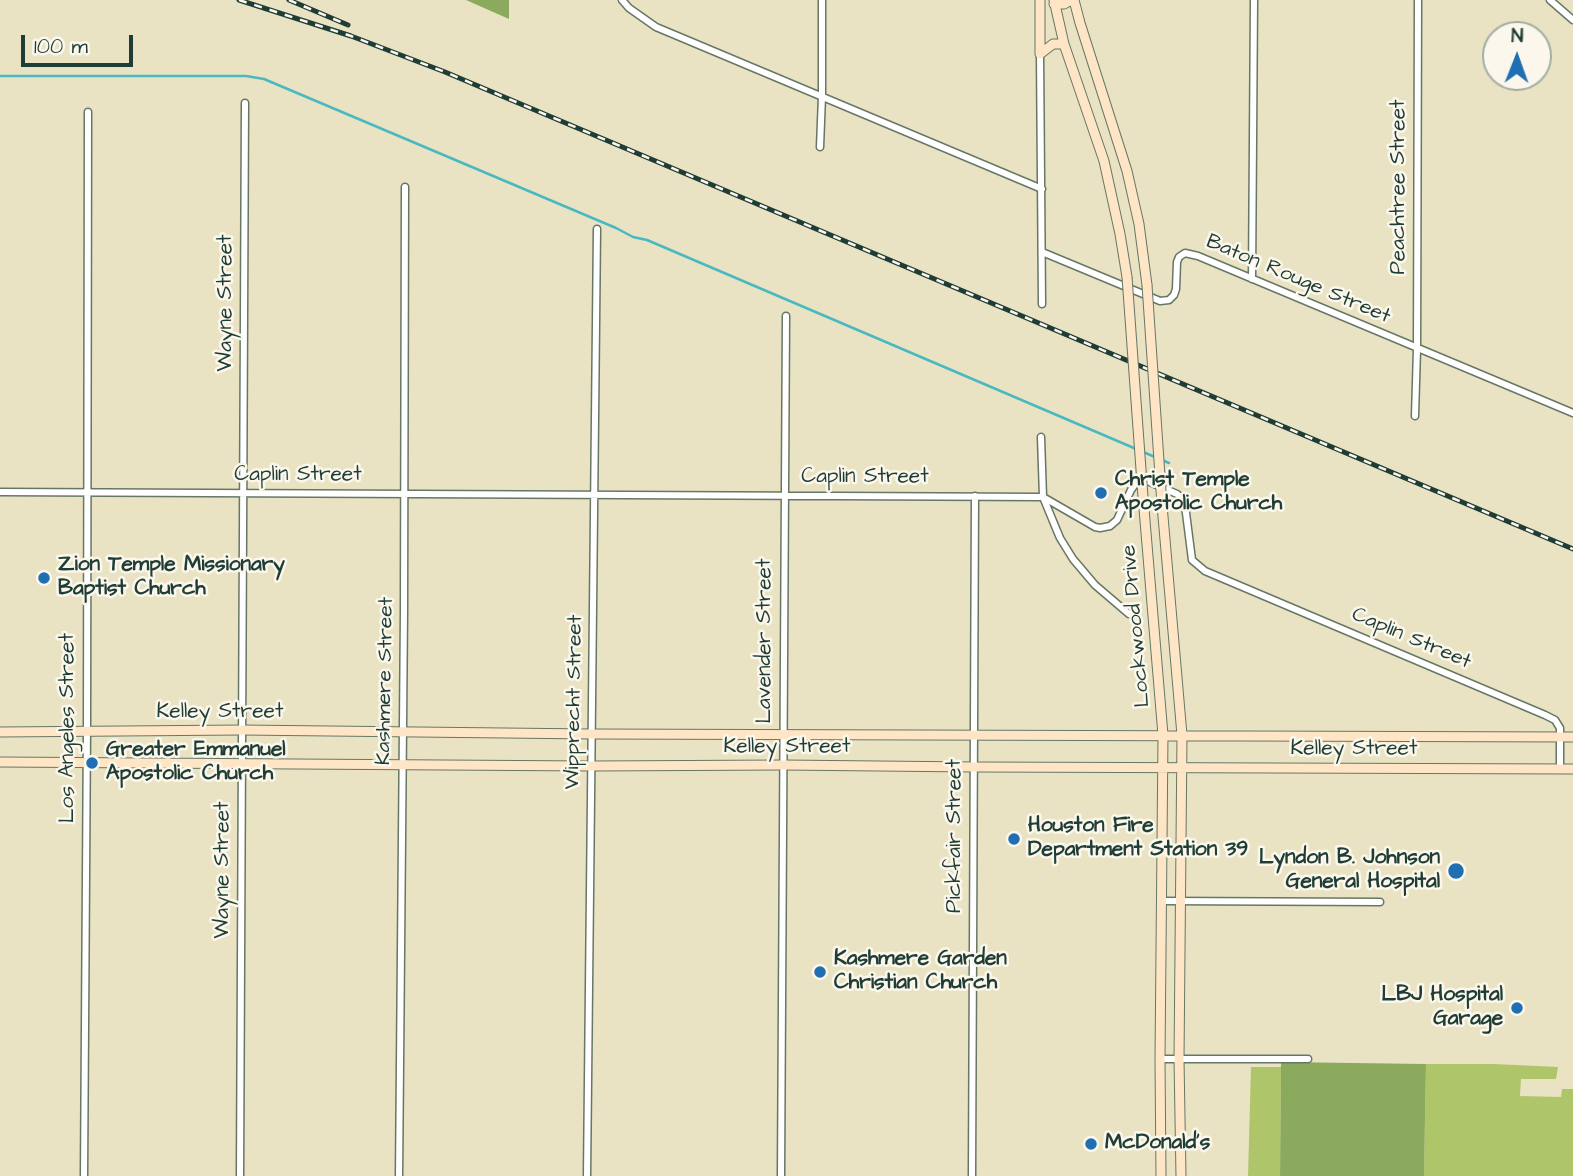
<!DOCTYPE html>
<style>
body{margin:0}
#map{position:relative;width:1573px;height:1176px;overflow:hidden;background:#e9e3c3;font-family:"Architects Daughter",sans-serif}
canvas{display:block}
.north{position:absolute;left:1482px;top:21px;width:70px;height:70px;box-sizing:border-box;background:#fbf7ec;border:2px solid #a3ada2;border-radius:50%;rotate:1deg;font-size:19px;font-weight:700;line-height:28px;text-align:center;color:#1f3d34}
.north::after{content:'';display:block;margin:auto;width:24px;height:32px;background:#1f6fb2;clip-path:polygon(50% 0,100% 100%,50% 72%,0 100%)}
.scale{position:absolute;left:21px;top:35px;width:112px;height:32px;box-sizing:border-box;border:4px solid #1f3d34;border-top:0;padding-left:9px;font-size:21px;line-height:24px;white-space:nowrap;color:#1f3d34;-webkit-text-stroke:5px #fbf7ec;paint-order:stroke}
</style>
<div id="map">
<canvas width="1573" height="1176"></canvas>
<div class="north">N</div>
<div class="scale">100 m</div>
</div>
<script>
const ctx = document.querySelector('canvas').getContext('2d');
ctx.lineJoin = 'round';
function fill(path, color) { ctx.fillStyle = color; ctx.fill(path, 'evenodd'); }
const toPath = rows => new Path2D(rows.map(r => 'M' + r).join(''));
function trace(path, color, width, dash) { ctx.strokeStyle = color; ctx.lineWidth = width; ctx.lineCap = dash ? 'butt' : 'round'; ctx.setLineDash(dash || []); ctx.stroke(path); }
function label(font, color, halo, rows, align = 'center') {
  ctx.font = font + ' "Architects Daughter",sans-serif'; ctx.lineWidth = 5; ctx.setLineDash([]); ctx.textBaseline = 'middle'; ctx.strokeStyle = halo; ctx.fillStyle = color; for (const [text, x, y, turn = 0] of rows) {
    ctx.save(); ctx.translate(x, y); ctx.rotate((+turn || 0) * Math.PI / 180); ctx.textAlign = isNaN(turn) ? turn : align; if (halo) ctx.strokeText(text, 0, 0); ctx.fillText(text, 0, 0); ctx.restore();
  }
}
fill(toPath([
 [1426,1064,1494,1064,1558,1067,1556,1079,1521,1079,1520,1096,1561,1097,1562,1089,1573,1089,1573,1176,1424,1176],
 [1251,1067,1281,1067,1280,1176,1248,1176]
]), '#afc56a');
fill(toPath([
 [466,0,509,0,509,19],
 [1281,1062,1426,1064,1424,1176,1280,1176]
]), '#8baa5e');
trace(toPath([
 [0,76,246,76,264,79,616,228,633,237,647,240,1169,463]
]), '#49b8c1', 2.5);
const minor = toPath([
 [622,0,629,8,656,27,1042,189],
 [1550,0,1573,20],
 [1040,54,1042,304],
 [820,147,822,96,822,0],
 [1042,252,1160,301,1169,300,1174,295,1176,289,1177,262,1179,257,1185,253,1198,256,1573,413],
 [1252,279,1254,0],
 [1415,416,1417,349,1418,0],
 [1041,437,1043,497,1060,538,1073,559,1095,585,1129,614],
 [0,492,1043,497,1095,527,1100,528,1110,526,1117,520,1131,490,1137,482,1145,480,1177,494,1182,498,1185,505,1192,560,1205,571,1545,715,1555,720,1560,728,1560,768],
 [1162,901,1380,902],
 [1160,1059,1308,1059],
 [84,1176,87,726,88,112],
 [240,1176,245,103],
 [399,1176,404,611,405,187],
 [587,1176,597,229],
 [781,1176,786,316],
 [972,1176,975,496]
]);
const secondary = toPath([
 [1054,0,1064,44,1104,161,1120,234,1127,277],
 [1074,0,1080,23,1127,171,1139,224,1147,285],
 [1054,4,1064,4,1071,0],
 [1040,54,1040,0],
 [1040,54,1053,44,1064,44],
 [1143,497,1163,735,1160,1059,1161,1176],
 [1162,505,1182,735,1179,1059,1181,1176],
 [0,732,242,730,592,734,1573,737],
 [0,762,591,766,783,765,974,767,1573,769]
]);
trace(minor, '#676', 9);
trace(secondary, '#676', 11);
trace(minor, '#fff', 6);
trace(secondary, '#fee5c5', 9);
const rail = toPath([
 [239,0,351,36,445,72,1573,549],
 [289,0,348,25]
]);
trace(rail, '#1f3d34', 5);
trace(rail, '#fbf7ec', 2.5, [8]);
const secondaryBridge = toPath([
 [1127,277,1143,497],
 [1147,285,1162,505]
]);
trace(secondaryBridge, '#676', 11, []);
trace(secondaryBridge, '#fee5c5', 9);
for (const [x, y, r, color] of [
 [1101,493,7,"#1f6fb2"],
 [44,578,7,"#1f6fb2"],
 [92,763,7,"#1f6fb2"],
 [1014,839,7,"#1f6fb2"],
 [1456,871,9,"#1f6fb2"],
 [820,972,7,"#1f6fb2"],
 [1517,1008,7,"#1f6fb2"],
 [1091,1144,7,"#1f6fb2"]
]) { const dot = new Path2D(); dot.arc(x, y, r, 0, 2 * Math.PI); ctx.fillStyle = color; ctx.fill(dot); trace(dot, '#fbf7ec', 2.5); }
label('21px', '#1f3d34', '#fbf7ec', [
 ["Peachtree Street",1400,187,-90],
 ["Baton Rouge Street",1298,280,23],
 ["Wayne Street",227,303,-90],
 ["Caplin Street",298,476],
 ["Caplin Street",865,478],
 ["Lockwood Drive",1137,626,-95],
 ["Caplin Street",1411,639,23],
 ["Lavender Street",766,641,-90],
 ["Kashmere Street",386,681,-89],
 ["Wipprecht Street",575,702,-89],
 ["Kelley Street",220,713],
 ["Los Angeles Street",69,728,-90],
 ["Kelley Street",787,748],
 ["Kelley Street",1354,750],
 ["Pickfair Street",956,836,-90],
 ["Wayne Street",224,870,-90]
]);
label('bold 21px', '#1f3d34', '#fbf7ec', [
 ["Christ Temple",1115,481],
 ["Apostolic Church",1115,505],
 ["Zion Temple Missionary",58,566],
 ["Baptist Church",58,590],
 ["Greater Emmanuel",106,751],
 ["Apostolic Church",106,775],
 ["Houston Fire",1028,827],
 ["Department Station 39",1028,851],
 ["Lyndon B. Johnson",1440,859,"right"],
 ["General Hospital",1440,883,"right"],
 ["Kashmere Garden",834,960],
 ["Christian Church",834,984],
 ["LBJ Hospital",1503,996,"right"],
 ["Garage",1503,1020,"right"],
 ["McDonald's",1105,1144]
], 'left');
</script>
